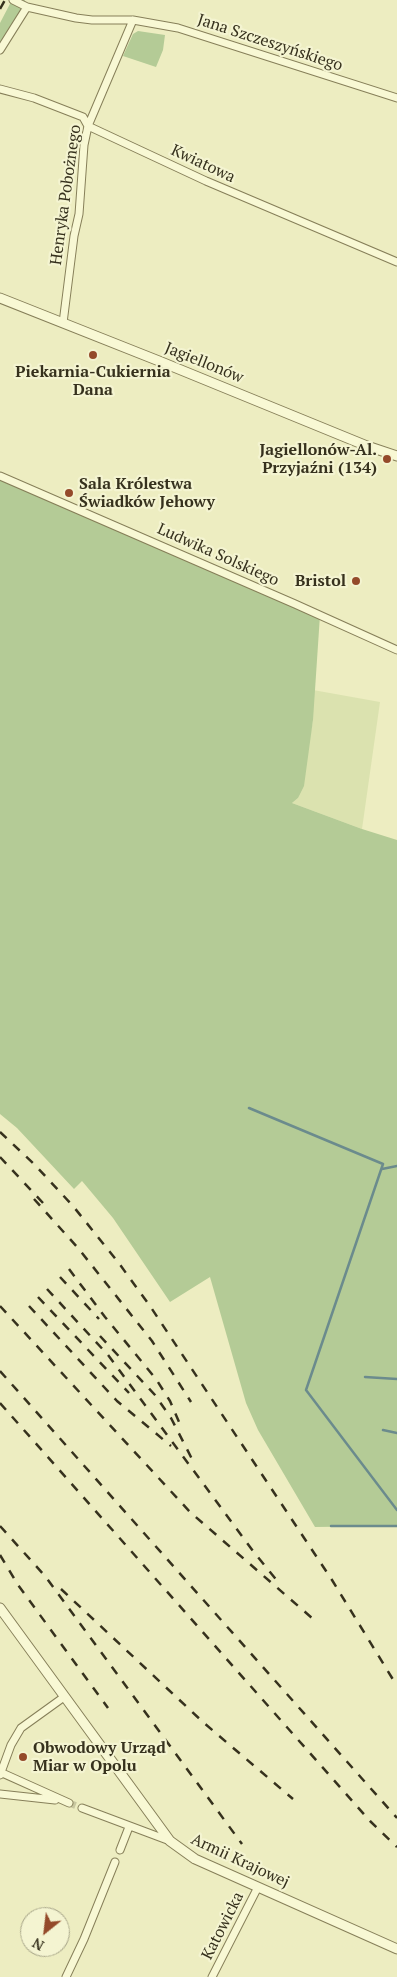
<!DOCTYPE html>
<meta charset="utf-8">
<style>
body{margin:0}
#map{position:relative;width:397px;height:1977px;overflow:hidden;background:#ededc1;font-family:"PT Serif",serif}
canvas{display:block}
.north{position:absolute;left:20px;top:1907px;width:50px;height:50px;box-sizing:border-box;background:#f4f4d1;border:1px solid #a8a689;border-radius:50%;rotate:209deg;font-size:14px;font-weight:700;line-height:20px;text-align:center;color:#36311d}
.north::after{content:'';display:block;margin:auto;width:18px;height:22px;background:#944a2a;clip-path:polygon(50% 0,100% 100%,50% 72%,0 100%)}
</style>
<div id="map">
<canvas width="397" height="1977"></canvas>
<div class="north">N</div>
</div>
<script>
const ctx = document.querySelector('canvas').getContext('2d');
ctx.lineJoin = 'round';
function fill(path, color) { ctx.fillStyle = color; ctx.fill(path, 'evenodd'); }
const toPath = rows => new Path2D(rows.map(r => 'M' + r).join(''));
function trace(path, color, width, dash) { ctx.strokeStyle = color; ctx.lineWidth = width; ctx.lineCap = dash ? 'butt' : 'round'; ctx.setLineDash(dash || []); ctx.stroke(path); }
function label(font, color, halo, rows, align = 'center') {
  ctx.font = font + ' "PT Serif",serif'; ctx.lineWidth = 4.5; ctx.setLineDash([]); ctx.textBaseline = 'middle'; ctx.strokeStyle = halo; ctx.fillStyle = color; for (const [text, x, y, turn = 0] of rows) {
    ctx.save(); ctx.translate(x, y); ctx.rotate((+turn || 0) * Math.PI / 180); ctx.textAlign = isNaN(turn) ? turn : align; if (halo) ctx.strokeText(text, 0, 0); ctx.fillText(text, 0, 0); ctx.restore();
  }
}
fill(toPath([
 [313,690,380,702,362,829,292,803,298,798,313,721]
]), '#dbe2af');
fill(toPath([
 [12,0,25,0,23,5,27,7,0,50,0,23],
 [138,31,165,35,163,50,156,67,123,56,133,34],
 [0,477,320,615,313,720,304,786,298,798,292,803,362,829,397,840,397,1526,315,1527,258,1430,246,1403,210,1277,170,1302,113,1218,82,1181,74,1189,17,1128,0,1114]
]), '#b4cb96');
trace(toPath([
 [249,1108,383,1164,306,1390,397,1510],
 [382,1169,397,1166],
 [365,1377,397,1379],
 [383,1430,397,1433],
 [331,1526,397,1526]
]), '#6b8b8d', 2.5);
trace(toPath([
 [69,1803,82,1808]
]), '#c8c7a0', 7, [7, 3.5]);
const minor = toPath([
 [13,0,27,7,76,18,92,20,133,20,178,28,397,98],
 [0,50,27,7],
 [0,89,34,98,83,117,88,126,206,181,397,262],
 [63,323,74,236,79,214,84,145,88,126,133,20],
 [0,476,295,604,397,650],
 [0,1772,69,1803],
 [0,1775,11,1745,21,1728,64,1697],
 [0,1794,55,1800],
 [82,1808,170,1841],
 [120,1850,129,1827],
 [66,1977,84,1939,115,1862],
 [212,1977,258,1887]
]);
const tertiary = toPath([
 [0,298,159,361,367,446,397,456],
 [0,1608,170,1841,195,1859,397,1949]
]);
trace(minor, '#867f59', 9);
trace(tertiary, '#867f59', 11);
trace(minor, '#f8f8d4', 7);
trace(tertiary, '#f8f8d4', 9);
trace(toPath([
 [0,9,5,0],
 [0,1132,34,1164,73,1206,118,1262,150,1306,332,1580,397,1686],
 [0,1157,43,1203],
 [34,1199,78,1248,152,1341,191,1402],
 [69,1269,105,1317,156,1379,170,1401,179,1422],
 [60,1277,99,1319],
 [47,1289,108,1355,253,1551,279,1583],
 [38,1297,129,1393],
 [0,1306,190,1512,312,1618],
 [29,1306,117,1401,171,1446],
 [100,1336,155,1395,171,1418,192,1459],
 [0,1371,397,1818],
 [0,1403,370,1821,397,1847],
 [0,1526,45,1576,242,1844],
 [0,1555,18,1585,108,1708],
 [61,1589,204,1723,293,1799]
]), '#36311d', 2.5, [9, 9]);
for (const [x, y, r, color] of [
 [93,355,5,"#944a2a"],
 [387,459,5,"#944a2a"],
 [69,493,5,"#944a2a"],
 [356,581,5,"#944a2a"],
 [23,1757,5,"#944a2a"]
]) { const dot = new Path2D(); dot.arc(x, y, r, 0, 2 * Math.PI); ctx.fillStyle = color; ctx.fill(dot); trace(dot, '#f4f4d1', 2); }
label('16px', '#36311d', '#f4f4d1', [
 ["Jana Szczeszyńskiego",270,43,18],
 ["Kwiatowa",203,164,25],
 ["Henryka Pobożnego",66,195,-82],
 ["Jagiellonów",204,363,22],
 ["Ludwika Solskiego",218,555,24],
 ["Armii Krajowej",240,1861,25],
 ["Katowicka",223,1926,-63]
]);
label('bold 16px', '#36311d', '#f4f4d1', [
 ["Piekarnia-Cukiernia",93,372,"center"],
 ["Dana",93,390,"center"],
 ["Jagiellonów-Al.",377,450],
 ["Przyjaźni (134)",377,468],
 ["Sala Królestwa",79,484,"left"],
 ["Świadków Jehowy",79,502,"left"],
 ["Bristol",346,581],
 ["Obwodowy Urząd",33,1748,"left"],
 ["Miar w Opolu",33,1766,"left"]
], 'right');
</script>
